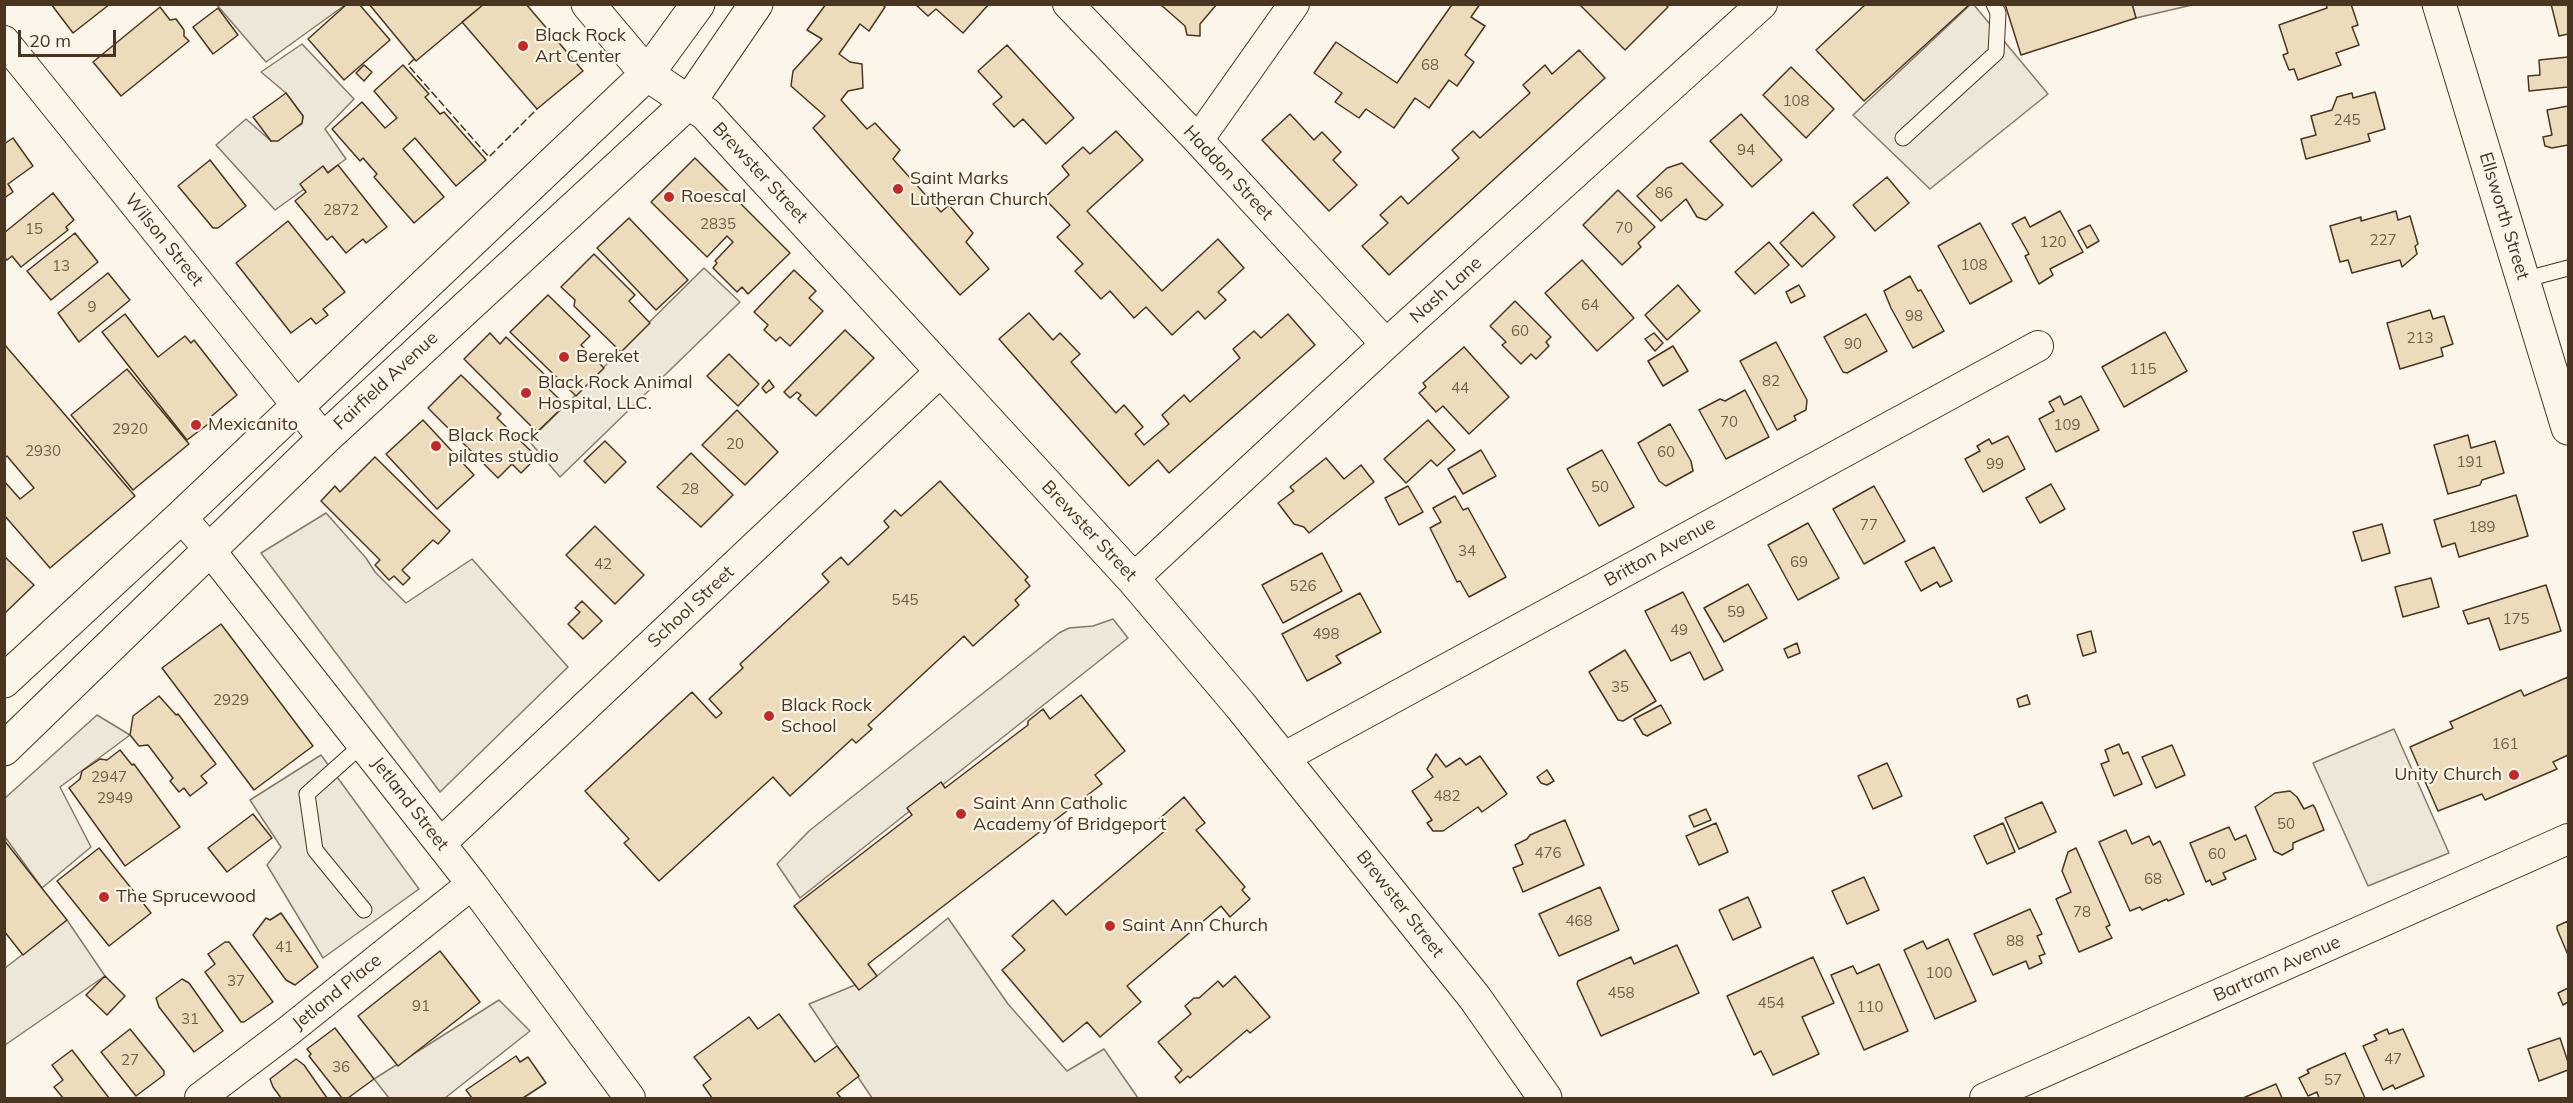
<!DOCTYPE html>
<style>
body{margin:0}
#map{position:relative;width:2573px;height:1103px;overflow:hidden;background:#fbf6e9;font-family:Mulish,sans-serif}
canvas{display:block}
.frame{position:absolute;inset:0;border:6px solid #4a3520;pointer-events:none}
.scale{position:absolute;left:18px;top:30px;width:98px;height:27px;box-sizing:border-box;border:3px solid #4a3520;border-top:0;padding-left:8px;font-size:18px;line-height:21px;white-space:nowrap;color:#4a3520;-webkit-text-stroke:4px #fbf6e9;paint-order:stroke}
</style>
<div id="map">
<canvas width="2573" height="1103"></canvas>
<div class="frame"></div>
<div class="scale">20 m</div>
</div>
<script>
const ctx = document.querySelector('canvas').getContext('2d');
ctx.lineJoin = 'round';
function fill(path, color) { ctx.fillStyle = color; ctx.fill(path, 'evenodd'); }
const toPath = rows => new Path2D(rows.map(r => 'M' + r).join(''));
function trace(path, color, width, dash) { ctx.strokeStyle = color; ctx.lineWidth = width; ctx.lineCap = dash ? 'butt' : 'round'; ctx.setLineDash(dash || []); ctx.stroke(path); }
function label(font, color, halo, rows, align = 'center') {
  ctx.font = font + ' Mulish,sans-serif'; ctx.lineWidth = 4.5; ctx.setLineDash([]); ctx.textBaseline = 'middle'; ctx.strokeStyle = halo; ctx.fillStyle = color; for (const [text, x, y, turn = 0] of rows) {
    ctx.save(); ctx.translate(x, y); ctx.rotate((+turn || 0) * Math.PI / 180); ctx.textAlign = isNaN(turn) ? turn : align; if (halo) ctx.strokeText(text, 0, 0); ctx.fillText(text, 0, 0); ctx.restore();
  }
}
const parking = toPath([
 [2132,4,2192,5,2136,18,2132,4],
 [217,5,345,5,266,62,217,5],
 [1970,5,1974,5,2048,94,1930,189,1853,115,1970,5],
 [302,44,354,99,325,129,346,159,275,210,216,145,246,119,271,141,302,124,303,116,286,93,261,72,302,44],
 [704,268,740,302,560,477,529,441,704,268],
 [326,513,366,558,375,572,406,603,472,559,568,667,440,792,261,553,326,513],
 [1113,619,1128,638,800,898,777,864,809,831,1059,633,1069,628,1093,626,1113,619],
 [97,715,130,735,60,787,91,847,42,888,5,837,4,799,97,715],
 [2394,729,2449,853,2368,886,2313,763,2394,729],
 [321,755,419,889,323,958,267,865,281,847,250,800,321,755],
 [948,918,1008,1004,1067,1071,1104,1049,1138,1098,872,1098,809,1004,877,976,948,918],
 [67,920,105,976,5,1045,5,968,67,920],
 [499,1000,530,1031,445,1098,389,1098,374,1079,499,1000]
]);
fill(parking, '#ede7d9');
trace(parking, '#887966', 1.5);
const building = toPath([
 [51,4,110,4,73,33,51,4],
 [347,4,359,4,390,40,344,80,308,39,347,4],
 [369,4,484,4,416,61,369,4],
 [484,4,526,4,583,71,537,109,462,22,484,4],
 [826,4,882,4,885,7,869,31,860,24,839,54,850,62,862,64,863,88,848,91,841,100,867,129,875,123,900,150,893,159,941,212,949,205,973,233,966,242,989,269,960,295,813,128,825,116,791,86,793,71,822,39,807,30,826,4],
 [915,4,989,4,963,33,936,9,928,16,915,4],
 [1160,4,1217,4,1200,24,1200,36,1187,35,1185,26,1160,4],
 [1450,4,1480,4,1471,17,1485,26,1465,55,1474,62,1457,86,1449,80,1429,108,1415,98,1394,128,1366,109,1359,118,1335,102,1342,93,1314,73,1336,42,1397,83,1451,6,1450,4],
 [1579,4,1665,4,1668,7,1625,50,1579,4],
 [1866,4,1970,4,1864,101,1816,50,1866,4],
 [2005,4,2132,4,2136,18,2021,55,2005,4],
 [2326,4,2351,4,2358,25,2352,27,2359,45,2336,53,2341,65,2298,80,2294,69,2289,70,2283,55,2288,53,2279,25,2327,8,2326,4],
 [2551,4,2568,4,2568,34,2559,36,2551,4],
 [160,7,170,20,176,19,184,30,184,36,189,41,121,96,93,62,160,7],
 [218,8,238,35,213,54,193,27,218,8],
 [1007,45,1074,118,1046,144,1023,119,1014,127,993,104,1002,97,978,71,1007,45],
 [1579,50,1605,78,1389,275,1362,246,1388,223,1380,215,1401,196,1408,204,1459,158,1452,150,1473,131,1480,138,1530,93,1523,85,1545,65,1552,74,1579,50],
 [2568,57,2568,87,2529,91,2528,76,2540,75,2539,60,2568,57],
 [364,65,372,72,364,81,356,73,364,65],
 [403,65,429,94,425,97,440,114,444,112,486,160,456,186,415,138,403,149,444,197,414,223,374,177,377,174,363,158,360,161,332,129,362,102,385,128,397,118,374,91,403,65],
 [1791,67,1834,109,1806,138,1763,95,1791,67],
 [2375,92,2385,129,2368,134,2370,141,2306,159,2301,139,2316,135,2311,116,2332,110,2337,97,2352,93,2353,98,2375,92],
 [286,93,303,116,302,123,278,141,271,141,253,117,286,93],
 [2568,106,2568,145,2552,148,2545,146,2543,137,2552,135,2547,110,2568,106],
 [1290,114,1314,140,1322,132,1341,152,1333,160,1357,185,1329,211,1262,140,1290,114],
 [1741,114,1782,160,1752,187,1710,141,1741,114],
 [1116,131,1143,160,1087,211,1162,291,1218,239,1244,268,1218,292,1226,300,1205,319,1198,311,1172,335,1146,307,1134,318,1110,291,1101,299,1075,271,1083,264,1057,237,1070,225,1044,198,1069,175,1062,166,1083,147,1090,154,1116,131],
 [13,138,33,166,8,184,13,192,4,198,4,144,13,138],
 [695,158,790,253,748,294,742,287,737,292,713,268,717,263,715,261,733,242,727,236,707,257,651,202,695,158],
 [210,160,246,206,218,228,213,228,178,186,210,160],
 [1682,163,1723,205,1706,220,1697,217,1686,199,1661,221,1637,196,1667,168,1682,163],
 [338,165,387,227,366,243,363,239,346,253,332,236,327,240,295,201,306,192,300,184,323,166,328,173,338,165],
 [1887,177,1909,203,1875,231,1853,205,1887,177],
 [1618,190,1655,227,1638,243,1641,247,1622,265,1583,225,1618,190],
 [53,193,74,220,66,227,68,230,21,267,12,256,7,260,4,257,4,233,53,193],
 [2060,211,2083,252,2050,269,2053,275,2039,284,2025,256,2029,254,2012,224,2025,217,2030,227,2060,211],
 [2396,211,2398,220,2410,216,2418,244,2415,246,2417,254,2402,267,2400,260,2352,273,2348,260,2340,262,2330,226,2361,217,2361,221,2396,211],
 [1813,212,1835,237,1802,267,1780,243,1813,212],
 [629,218,688,280,656,310,597,248,629,218],
 [288,221,345,292,323,309,328,315,316,324,311,318,291,333,236,263,288,221],
 [1980,223,2012,281,1970,304,1938,246,1980,223],
 [2090,225,2099,241,2087,248,2078,231,2090,225],
 [75,233,98,262,51,300,27,271,75,233],
 [1769,242,1789,265,1755,294,1735,272,1769,242],
 [594,254,635,295,629,301,650,323,621,352,574,306,575,300,561,287,594,254],
 [1582,260,1634,318,1597,351,1545,293,1582,260],
 [794,270,816,291,809,298,823,311,790,346,780,337,776,341,764,330,768,325,754,312,794,270],
 [108,273,130,300,79,342,58,313,108,273],
 [1910,276,1918,291,1921,290,1944,331,1913,348,1891,308,1884,291,1910,276],
 [1678,285,1700,311,1667,340,1645,315,1678,285],
 [1799,285,1805,296,1791,303,1786,292,1799,285],
 [548,295,590,336,581,345,604,368,576,396,510,332,548,295],
 [1515,301,1551,337,1546,342,1549,346,1536,359,1531,354,1521,364,1502,345,1506,342,1490,326,1515,301],
 [2430,310,2433,319,2444,316,2453,344,2441,348,2443,356,2400,369,2387,323,2430,310],
 [1029,313,1053,340,1060,333,1080,354,1071,362,1116,413,1124,405,1143,427,1135,434,1144,445,1169,424,1162,415,1184,395,1190,402,1240,358,1233,349,1254,331,1261,338,1288,314,1315,345,1169,473,1158,460,1129,486,999,339,1029,313],
 [125,314,158,357,185,336,191,343,194,340,237,395,208,419,211,422,187,440,102,332,125,314],
 [1866,314,1887,351,1847,373,1843,372,1824,337,1866,314],
 [845,330,874,358,816,416,798,399,801,395,797,392,790,398,784,392,845,330],
 [2165,332,2187,371,2124,407,2102,367,2165,332],
 [490,333,500,344,506,337,547,377,542,382,565,405,537,432,464,359,490,333],
 [1654,333,1663,343,1655,351,1645,339,1654,333],
 [1776,342,1807,400,1806,410,1794,416,1796,420,1777,430,1740,361,1776,342],
 [4,344,135,496,50,568,4,515,4,481,20,499,34,488,7,456,4,458,4,344],
 [1673,346,1688,371,1663,386,1648,361,1673,346],
 [1464,347,1509,397,1469,434,1443,406,1436,412,1419,393,1426,387,1423,383,1464,347],
 [729,354,759,384,738,406,707,376,729,354],
 [127,369,189,444,133,490,71,415,127,369],
 [461,375,501,414,497,418,537,457,521,473,512,464,498,478,428,408,461,375],
 [769,380,774,387,766,393,762,388,769,380],
 [1745,390,1769,437,1726,459,1699,410,1720,399,1725,401,1745,390],
 [2060,396,2064,405,2081,396,2099,430,2056,452,2039,419,2054,411,2049,402,2060,396],
 [737,410,778,452,745,485,702,445,737,410],
 [423,420,474,475,437,509,386,454,423,420],
 [1428,420,1455,450,1437,466,1431,460,1406,483,1384,459,1428,420],
 [1670,424,1691,461,1693,471,1666,486,1659,481,1638,443,1670,424],
 [2468,435,2471,448,2495,441,2504,473,2482,480,2480,485,2448,494,2434,445,2468,435],
 [2008,436,2025,469,1983,492,1965,459,1980,451,1977,446,1989,439,1992,444,2008,436],
 [605,441,626,462,605,483,584,461,605,441],
 [1481,450,1496,476,1463,494,1448,469,1481,450],
 [1602,450,1634,507,1599,526,1567,469,1602,450],
 [691,453,733,495,701,527,657,487,691,453],
 [375,457,450,531,438,544,433,540,402,570,410,578,403,585,394,576,389,580,375,565,380,560,321,501,335,486,340,492,375,457],
 [1326,458,1344,479,1361,465,1374,482,1309,533,1304,527,1294,524,1278,503,1294,491,1290,487,1326,458],
 [940,481,1028,577,1025,580,1030,586,1015,600,1019,605,973,646,964,636,868,725,872,729,856,743,852,739,790,796,773,777,659,881,624,843,629,839,585,791,692,692,716,718,722,713,709,699,743,668,740,664,829,582,822,574,841,557,848,565,889,527,884,521,895,510,901,516,940,481],
 [2051,484,2065,509,2040,523,2026,498,2051,484],
 [1408,486,1423,512,1399,525,1385,498,1408,486],
 [1874,486,1905,541,1864,564,1833,509,1874,486],
 [2516,495,2528,536,2459,557,2455,543,2442,547,2434,520,2516,495],
 [1455,496,1463,510,1468,508,1506,577,1469,597,1460,581,1457,582,1430,528,1441,522,1433,508,1455,496],
 [1808,523,1839,578,1798,600,1768,545,1808,523],
 [2382,524,2390,553,2362,561,2353,532,2382,524],
 [595,526,644,575,615,604,566,555,595,526],
 [1934,547,1952,581,1940,587,1937,582,1921,591,1905,562,1934,547],
 [1322,553,1342,591,1283,623,1262,585,1322,553],
 [4,556,34,585,5,613,4,613,4,556],
 [2431,578,2439,607,2403,617,2395,587,2431,578],
 [1748,584,1767,618,1724,642,1704,608,1748,584],
 [2546,585,2561,631,2500,650,2489,618,2468,624,2463,611,2546,585],
 [1683,592,1723,670,1704,680,1690,652,1671,661,1645,611,1683,592],
 [1360,593,1381,632,1336,656,1341,663,1307,681,1282,634,1360,593],
 [582,601,602,621,583,639,568,624,580,612,575,608,582,601],
 [221,624,313,746,254,790,162,668,221,624],
 [2091,631,2096,652,2083,656,2077,635,2091,631],
 [1797,643,1800,653,1788,658,1784,649,1797,643],
 [1625,650,1656,701,1623,721,1618,720,1589,672,1625,650],
 [2568,677,2568,755,2553,762,2557,769,2485,800,2482,794,2438,811,2410,747,2453,728,2450,722,2521,690,2524,696,2568,677],
 [1081,695,1125,751,1095,775,1102,784,868,964,877,976,859,990,794,906,912,815,907,808,941,782,945,788,1028,725,1028,721,1043,709,1050,719,1081,695],
 [2027,695,2030,704,2019,707,2017,699,2027,695],
 [159,696,176,715,178,714,216,764,201,776,207,783,190,796,184,788,179,792,170,781,173,778,148,745,139,746,130,735,133,716,159,696],
 [1661,705,1671,723,1647,736,1643,734,1634,719,1661,705],
 [2119,744,2123,754,2128,752,2142,784,2114,796,2101,764,2109,761,2105,750,2119,744],
 [2172,745,2185,775,2156,788,2142,757,2172,745],
 [120,750,132,765,134,764,180,827,125,866,69,788,80,779,82,771,100,759,107,760,120,750],
 [1436,754,1446,767,1460,758,1466,765,1480,756,1507,794,1482,812,1478,807,1443,831,1433,831,1427,823,1432,820,1412,791,1433,777,1427,769,1436,754],
 [1887,763,1902,796,1873,809,1858,776,1887,763],
 [1547,770,1554,781,1547,785,1541,783,1537,777,1547,770],
 [2290,791,2297,797,2304,809,2313,805,2315,808,2324,830,2293,843,2293,849,2282,855,2274,851,2255,807,2275,793,2290,791],
 [1184,797,1205,823,1196,830,1245,887,1242,890,1250,899,1230,917,1221,906,1127,986,1141,1002,1100,1037,1087,1022,1063,1042,1002,970,1025,950,1012,936,1053,900,1066,915,1167,829,1158,820,1184,797],
 [2042,802,2056,832,2019,849,2005,818,2042,802],
 [1706,809,1711,820,1694,827,1689,816,1706,809],
 [253,814,272,838,227,872,208,848,253,814],
 [1565,820,1584,865,1523,892,1513,868,1523,864,1515,845,1527,839,1530,835,1565,820],
 [1716,823,1728,852,1699,865,1686,836,1716,823],
 [2003,823,2015,852,1987,864,1974,836,2003,823],
 [2229,827,2235,840,2246,835,2256,859,2223,873,2226,879,2212,885,2210,880,2206,882,2190,843,2229,827],
 [2126,830,2132,844,2149,836,2153,845,2160,841,2184,894,2168,901,2167,899,2142,910,2140,907,2130,911,2099,842,2126,830],
 [4,840,67,920,23,955,4,931,4,840],
 [99,848,151,913,109,946,57,881,99,848],
 [2076,848,2110,925,2106,927,2112,938,2079,952,2056,899,2071,892,2062,871,2068,852,2076,848],
 [1864,877,1879,910,1847,924,1832,891,1864,877],
 [1600,887,1619,930,1559,956,1539,914,1600,887],
 [1748,897,1761,927,1733,940,1719,910,1748,897],
 [2030,909,2042,934,2037,936,2045,954,2039,956,2042,963,2029,969,2026,961,1993,975,1974,934,2030,909],
 [281,913,318,967,295,985,286,980,253,935,266,918,270,920,281,913],
 [2568,921,2568,955,2557,929,2557,926,2568,921],
 [1948,939,1976,1001,1935,1019,1904,950,1923,941,1927,949,1948,939],
 [225,942,229,942,273,1002,244,1022,241,1022,205,972,215,964,208,954,225,942],
 [1677,945,1699,993,1601,1036,1577,984,1578,981,1631,957,1634,964,1677,945],
 [440,951,480,1002,398,1066,358,1016,440,951],
 [1813,957,1834,1003,1802,1017,1819,1054,1773,1075,1761,1051,1754,1055,1727,996,1813,957],
 [1879,964,1908,1031,1864,1050,1831,975,1853,966,1857,974,1879,964],
 [105,976,125,996,107,1015,86,995,105,976],
 [1235,976,1270,1017,1250,1033,1247,1030,1190,1078,1188,1076,1180,1083,1175,1077,1182,1070,1158,1042,1191,1014,1185,1006,1194,998,1199,998,1218,981,1223,987,1235,976],
 [182,979,189,983,223,1031,194,1052,159,1007,156,998,182,979],
 [2568,988,2568,1002,2563,1005,2558,993,2568,988],
 [779,1014,815,1062,837,1046,859,1076,837,1093,841,1098,712,1098,703,1085,711,1079,694,1057,749,1017,758,1029,779,1014],
 [335,1028,374,1079,348,1098,342,1098,309,1056,311,1054,307,1049,335,1028],
 [130,1029,164,1071,164,1075,136,1096,101,1052,130,1029],
 [2387,1029,2389,1034,2403,1029,2424,1076,2395,1089,2393,1085,2383,1090,2363,1046,2377,1040,2374,1035,2387,1029],
 [2560,1038,2568,1062,2568,1070,2539,1081,2528,1049,2560,1038],
 [72,1050,109,1098,63,1098,54,1087,63,1080,52,1065,72,1050],
 [2345,1053,2365,1098,2319,1098,2317,1092,2308,1096,2299,1078,2309,1073,2307,1070,2345,1053],
 [516,1056,520,1062,528,1057,546,1083,523,1098,472,1098,466,1090,516,1056],
 [296,1059,304,1065,327,1098,281,1098,273,1087,270,1079,296,1059],
 [2276,1084,2282,1098,2243,1098,2276,1084]
]);
fill(building, '#ecdcbc');
trace(building, '#4a3520', 1.5);
const lane = toPath([
 [1903,138,1996,53,1998,13,1994,4],
 [2523,280,2568,268],
 [363,744,307,794,315,850,364,910]
]);
const street = toPath([
 [1068,4,1198,140,1386,344],
 [4,41,324,439],
 [1198,140,1294,4],
 [181,517,209,549,472,884,630,1098],
 [1133,579,1386,344,1762,4],
 [1283,758,2038,346],
 [441,843,941,371],
 [200,1098,287,1032,472,884],
 [1985,1098,2568,839]
]);
const secondary = toPath([
 [588,4,647,74,706,114,715,124,1133,579,1240,705,1475,998,1545,1098],
 [2439,4,2568,428],
 [4,681,181,517,647,74,698,4],
 [4,749,324,439,689,102,756,4]
]);
trace(lane, '#4a3520', 17);
trace(street, '#4a3520', 32);
trace(secondary, '#4a3520', 35);
trace(lane, '#fbf6e9', 15);
trace(street, '#fbf6e9', 30);
trace(secondary, '#fbf6e9', 33);
trace(toPath([
 [414,59,408,65,489,157,537,109]
]), '#4a3520', 1.5, [8, 3]);
for (const [x, y, r, color] of [
 [523,46,6,"#c62828"],
 [898,189,6,"#c62828"],
 [669,197,6,"#c62828"],
 [564,357,6,"#c62828"],
 [526,393,6,"#c62828"],
 [196,425,6,"#c62828"],
 [436,446,6,"#c62828"],
 [769,716,6,"#c62828"],
 [2514,775,6,"#c62828"],
 [961,814,6,"#c62828"],
 [104,897,6,"#c62828"],
 [1110,926,6,"#c62828"]
]) { const dot = new Path2D(); dot.arc(x, y, r, 0, 2 * Math.PI); ctx.fillStyle = color; ctx.fill(dot); trace(dot, '#fbf6e9', 2); }
label('15px', '#725f47', null, [
 ["68",1430,65],
 ["108",1796,101],
 ["245",2347,120],
 ["94",1746,150],
 ["86",1664,193],
 ["2872",341,210],
 ["2835",718,224],
 ["70",1624,228],
 ["15",34,229],
 ["227",2383,240],
 ["120",2053,242],
 ["108",1974,265],
 ["13",61,266],
 ["64",1590,305],
 ["9",92,307],
 ["98",1914,316],
 ["60",1520,331],
 ["213",2420,338],
 ["90",1853,344],
 ["115",2143,369],
 ["82",1771,381],
 ["44",1460,388],
 ["70",1729,422],
 ["109",2067,425],
 ["2920",130,429],
 ["20",735,444],
 ["2930",43,451],
 ["60",1666,452],
 ["191",2470,462],
 ["99",1995,464],
 ["50",1600,487],
 ["28",690,489],
 ["77",1869,525],
 ["189",2482,527],
 ["34",1467,551],
 ["69",1799,562],
 ["42",603,564],
 ["526",1303,586],
 ["545",905,600],
 ["59",1736,612],
 ["175",2516,619],
 ["49",1679,630],
 ["498",1326,634],
 ["35",1620,687],
 ["2929",231,700],
 ["161",2505,744],
 ["2947",109,777],
 ["482",1447,796],
 ["2949",115,798],
 ["50",2286,824],
 ["476",1548,853],
 ["60",2217,854],
 ["68",2153,879],
 ["78",2082,912],
 ["468",1579,921],
 ["88",2015,941],
 ["41",284,947],
 ["100",1939,973],
 ["37",236,981],
 ["458",1621,993],
 ["454",1771,1003],
 ["91",421,1006],
 ["110",1870,1007],
 ["31",190,1019],
 ["47",2393,1059],
 ["27",130,1060],
 ["36",341,1067],
 ["57",2333,1080]
]);
label('18px', '#4a3520', '#fbf6e9', [
 ["Black Rock",535,36],
 ["Art Center",535,57],
 ["Saint Marks",910,179],
 ["Lutheran Church",910,200],
 ["Roescal",681,197],
 ["Bereket",576,357],
 ["Black Rock Animal",538,383],
 ["Hospital, LLC.",538,404],
 ["Mexicanito",208,425],
 ["Black Rock",448,436],
 ["pilates studio",448,457],
 ["Black Rock",781,706],
 ["School",781,727],
 ["Unity Church",2502,775,"right"],
 ["Saint Ann Catholic",973,804],
 ["Academy of Bridgeport",973,825],
 ["The Sprucewood",116,897],
 ["Saint Ann Church",1122,926]
], 'left');
label('18px', '#4a3520', '#fbf6e9', [
 ["Brewster Street",760,173,47],
 ["Haddon Street",1228,173,47],
 ["Ellsworth Street",2504,216,73],
 ["Wilson Street",164,240,51],
 ["Nash Lane",1446,290,-42],
 ["Fairfield Avenue",386,381,-43],
 ["Brewster Street",1089,531,47],
 ["Britton Avenue",1660,552,-29],
 ["School Street",691,607,-43],
 ["Jetland Street",410,804,52],
 ["Brewster Street",1400,904,52],
 ["Bartram Avenue",2277,969,-24],
 ["Jetland Place",337,992,-39]
]);
</script>
